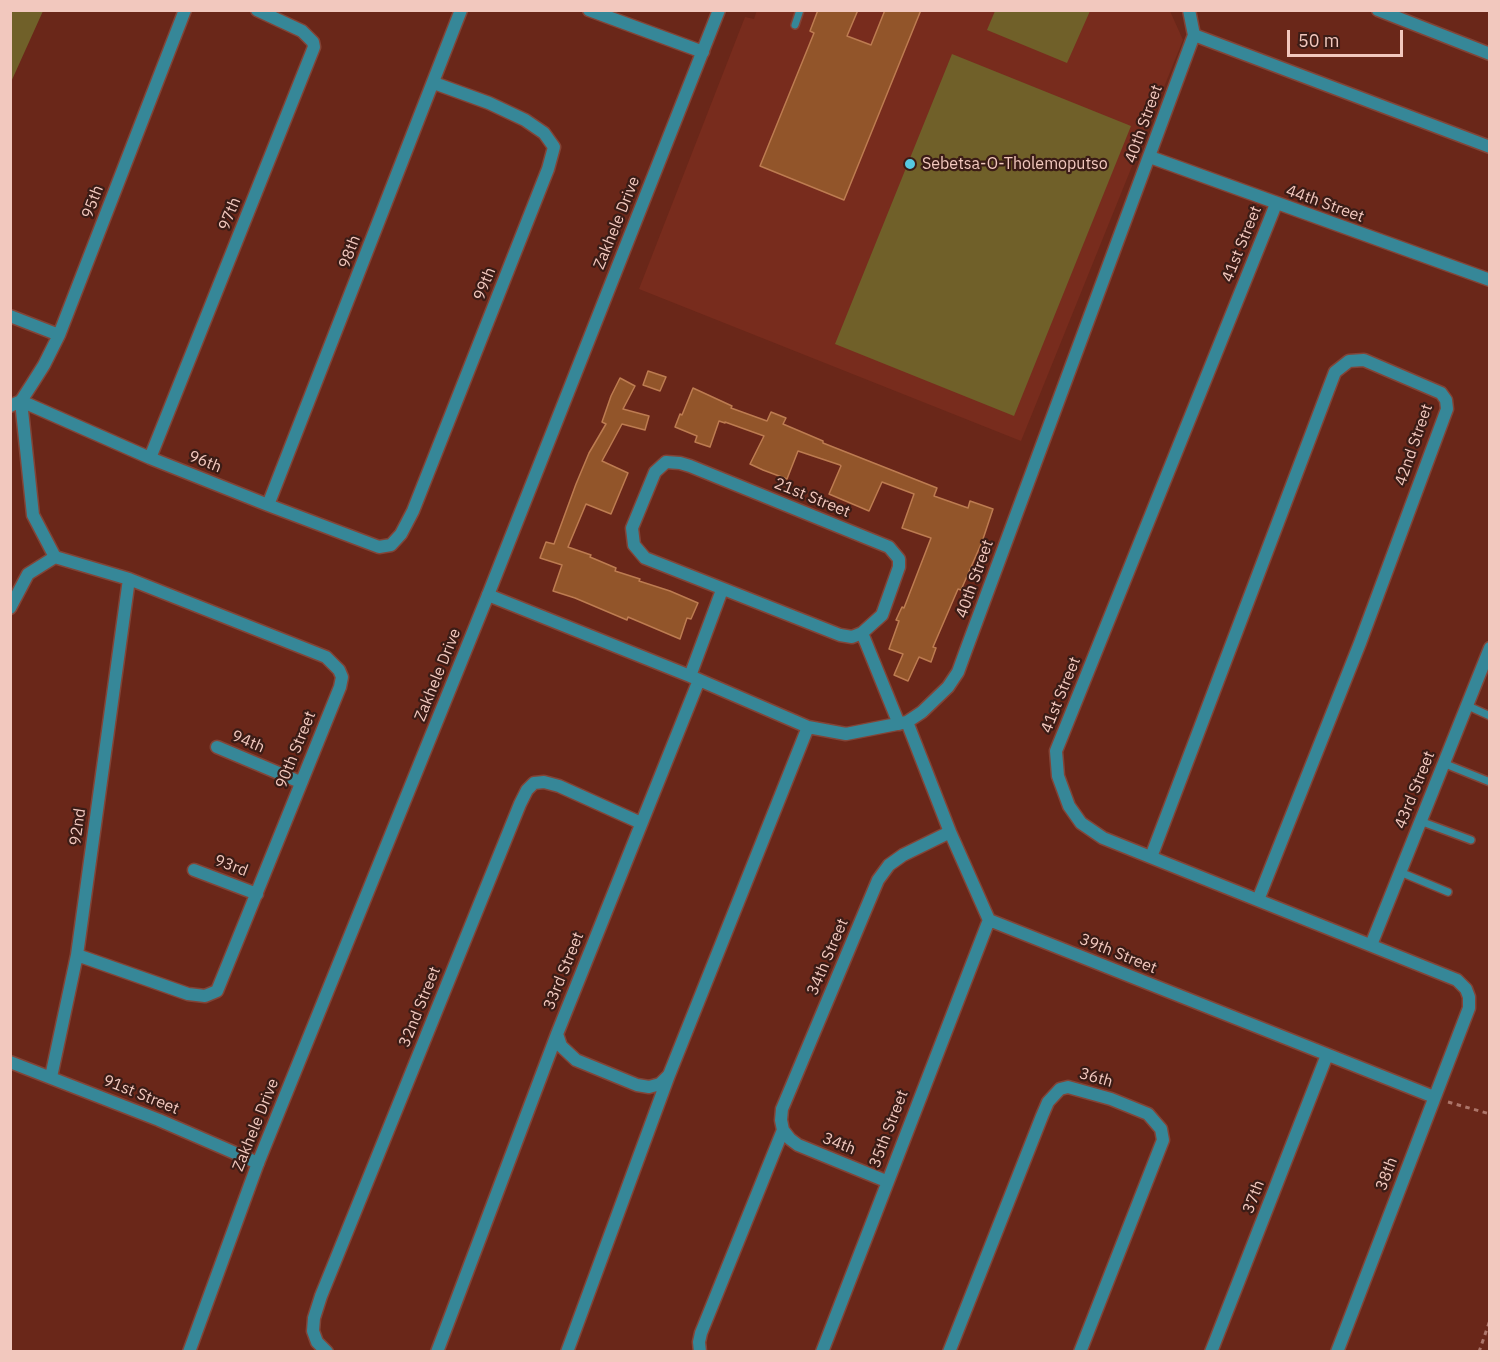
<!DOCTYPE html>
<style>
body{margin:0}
#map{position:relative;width:1500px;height:1362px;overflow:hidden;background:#6a2719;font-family:"IBM Plex Sans",sans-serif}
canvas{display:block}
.frame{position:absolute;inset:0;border:12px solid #f2c8be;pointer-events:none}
.scale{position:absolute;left:1287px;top:30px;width:116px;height:27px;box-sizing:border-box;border:3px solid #f2c8be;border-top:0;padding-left:8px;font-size:18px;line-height:21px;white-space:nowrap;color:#f2c8be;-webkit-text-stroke:4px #3b1c16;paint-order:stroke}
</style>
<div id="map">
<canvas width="1500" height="1362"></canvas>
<div class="frame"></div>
<div class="scale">50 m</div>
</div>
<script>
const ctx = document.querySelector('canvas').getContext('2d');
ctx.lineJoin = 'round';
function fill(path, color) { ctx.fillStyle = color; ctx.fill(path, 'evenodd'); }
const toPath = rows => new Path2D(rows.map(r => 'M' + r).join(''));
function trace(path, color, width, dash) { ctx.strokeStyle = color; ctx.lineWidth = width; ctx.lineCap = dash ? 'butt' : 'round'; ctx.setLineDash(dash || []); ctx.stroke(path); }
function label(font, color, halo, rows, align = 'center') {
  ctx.font = font + ' "IBM Plex Sans",sans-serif'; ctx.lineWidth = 4.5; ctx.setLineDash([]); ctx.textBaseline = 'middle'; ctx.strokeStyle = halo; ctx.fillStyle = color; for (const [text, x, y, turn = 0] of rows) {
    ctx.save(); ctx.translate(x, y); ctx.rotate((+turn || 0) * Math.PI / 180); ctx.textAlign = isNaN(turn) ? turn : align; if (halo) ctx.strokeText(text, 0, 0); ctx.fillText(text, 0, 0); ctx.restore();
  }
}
fill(toPath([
 [757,10,1170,11,1183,40,1021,441,639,289,745,17,754,19]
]), '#782c1d');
fill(toPath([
 [11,10,43,11,11,82,10,11],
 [995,11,995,10,1090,11,1067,63,987,30],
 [952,54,1131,126,1014,416,835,344]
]), '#706029');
const building = toPath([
 [818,10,858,10,847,36,871,45,885,10,921,10,844,200,760,166,814,33,810,31,818,10],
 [648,371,666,377,660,391,643,385,648,371],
 [620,378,635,386,623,409,649,416,645,430,622,424,602,461,628,473,611,514,586,504,568,547,591,555,590,557,616,568,615,571,640,579,639,581,670,591,698,603,691,619,687,618,680,639,628,617,627,620,575,598,553,591,562,565,540,558,546,542,554,544,576,484,589,453,606,424,602,422,611,396,620,378],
 [693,388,732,406,731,408,767,421,771,412,786,418,783,424,823,441,823,443,937,488,934,496,968,508,970,501,993,509,982,542,961,590,958,589,933,647,936,648,931,662,919,657,908,681,894,675,903,654,889,649,899,621,896,620,902,607,904,608,931,538,902,528,914,494,882,482,869,511,829,494,841,466,840,465,798,451,787,479,763,470,750,464,764,436,725,422,725,423,719,421,710,447,695,442,697,436,675,427,680,414,682,415,693,388]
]);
fill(building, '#92552a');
trace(building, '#bd7c51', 1.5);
const service = toPath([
 [795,25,800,10],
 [1466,705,1490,716],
 [1443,763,1490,782],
 [1420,821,1471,840],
 [1400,872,1448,892]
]);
const minor = toPath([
 [589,10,703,52],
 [1378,10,1490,54],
 [1194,35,1490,147],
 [1150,157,1490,280],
 [1276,204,1056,751,1058,776,1069,806,1081,823,1103,838,1457,980,1466,989,1469,997,1469,1008,1337,1352],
 [10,316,59,335],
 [21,401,150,458,268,505,379,547,391,545,401,534,413,511,548,169,554,147,544,133,525,120,489,103,434,83],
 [21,401,33,515,55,557],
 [10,406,21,401,32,384,44,365,59,335,185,10],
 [150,458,314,47,313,42,302,31,257,10],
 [666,462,680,463,690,466,889,547,899,559,899,567,882,615,862,633,852,637,840,635,645,558,634,545,632,528,655,472,666,462],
 [268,505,461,10],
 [488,595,690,676,808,727,846,734,907,722,922,712,948,687,958,672,966,650,1194,35,1189,10],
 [10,608,28,574,55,557,129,579,326,657,339,670,342,677,340,687,217,991,205,996,188,994,77,955],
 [862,633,899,724],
 [690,676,722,590],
 [907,722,950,832,989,920,1434,1097],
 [217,747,300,782],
 [1151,857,1327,393,1335,372,1349,361,1364,360,1441,393,1446,400,1447,409,1360,643,1258,900],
 [194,870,257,894],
 [1371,945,1490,648],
 [557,1034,561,1046,576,1060,637,1085,649,1087,660,1084,668,1076],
 [10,1062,159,1120,258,1163],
 [51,1077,77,955,129,579],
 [886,1181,798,1145,790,1139,783,1130,781,1120,782,1109,878,880,889,865,903,855,950,832],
 [327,1352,317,1342,313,1331,314,1318,321,1296,520,804,527,790,534,783,544,782,559,786,641,823],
 [437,1352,557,1034,699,680],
 [567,1352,669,1075,808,727],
 [700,1352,699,1342,701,1333,783,1130],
 [822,1352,989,920],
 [949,1352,1042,1116,1048,1102,1060,1089,1068,1087,1111,1099,1148,1114,1161,1129,1163,1140,1080,1352],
 [1211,1352,1327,1055]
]);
const tertiary = toPath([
 [189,1352,258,1163,488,595,719,10]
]);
trace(service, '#824437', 10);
trace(minor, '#824437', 15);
trace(tertiary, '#824437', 15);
trace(toPath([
 [1448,1102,1490,1114],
 [1479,1352,1490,1320]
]), '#ac7569', 3, [4.5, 4.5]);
trace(service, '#368798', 7);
trace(minor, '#368798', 12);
trace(tertiary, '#368798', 12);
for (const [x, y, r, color] of [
 [910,164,6,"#56c9e1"]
]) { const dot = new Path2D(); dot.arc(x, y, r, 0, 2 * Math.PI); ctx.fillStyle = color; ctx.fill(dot); trace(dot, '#3b1c16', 2); }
label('16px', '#f2c8be', '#3b1c16', [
 ["40th Street",1144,124,-70],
 ["95th",93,202,-69],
 ["44th Street",1325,204,20],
 ["97th",230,214,-68],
 ["Zakhele Drive",617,223,-68],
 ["41st Street",1242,244,-68],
 ["98th",350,252,-69],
 ["99th",485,284,-68],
 ["42nd Street",1414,445,-71],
 ["96th",205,462,22],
 ["21st Street",812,498,22],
 ["40th Street",975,579,-70],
 ["Zakhele Drive",438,675,-68],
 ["41st Street",1061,695,-68],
 ["94th",248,742,23],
 ["90th Street",296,750,-68],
 ["43rd Street",1415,790,-68],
 ["92nd",78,827,-82],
 ["93rd",231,866,21],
 ["39th Street",1118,954,22],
 ["34th Street",828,957,-67],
 ["33rd Street",564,971,-68],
 ["32nd Street",420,1007,-68],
 ["36th",1096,1078,16],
 ["91st Street",141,1095,22],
 ["Zakhele Drive",256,1125,-68],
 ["35th Street",889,1129,-69],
 ["34th",839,1144,22],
 ["38th",1387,1174,-69],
 ["37th",1254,1197,-69]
]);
label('16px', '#f2c8be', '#3b1c16', [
 ["Sebetsa-O-Tholemoputso",922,164]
], 'left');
</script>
